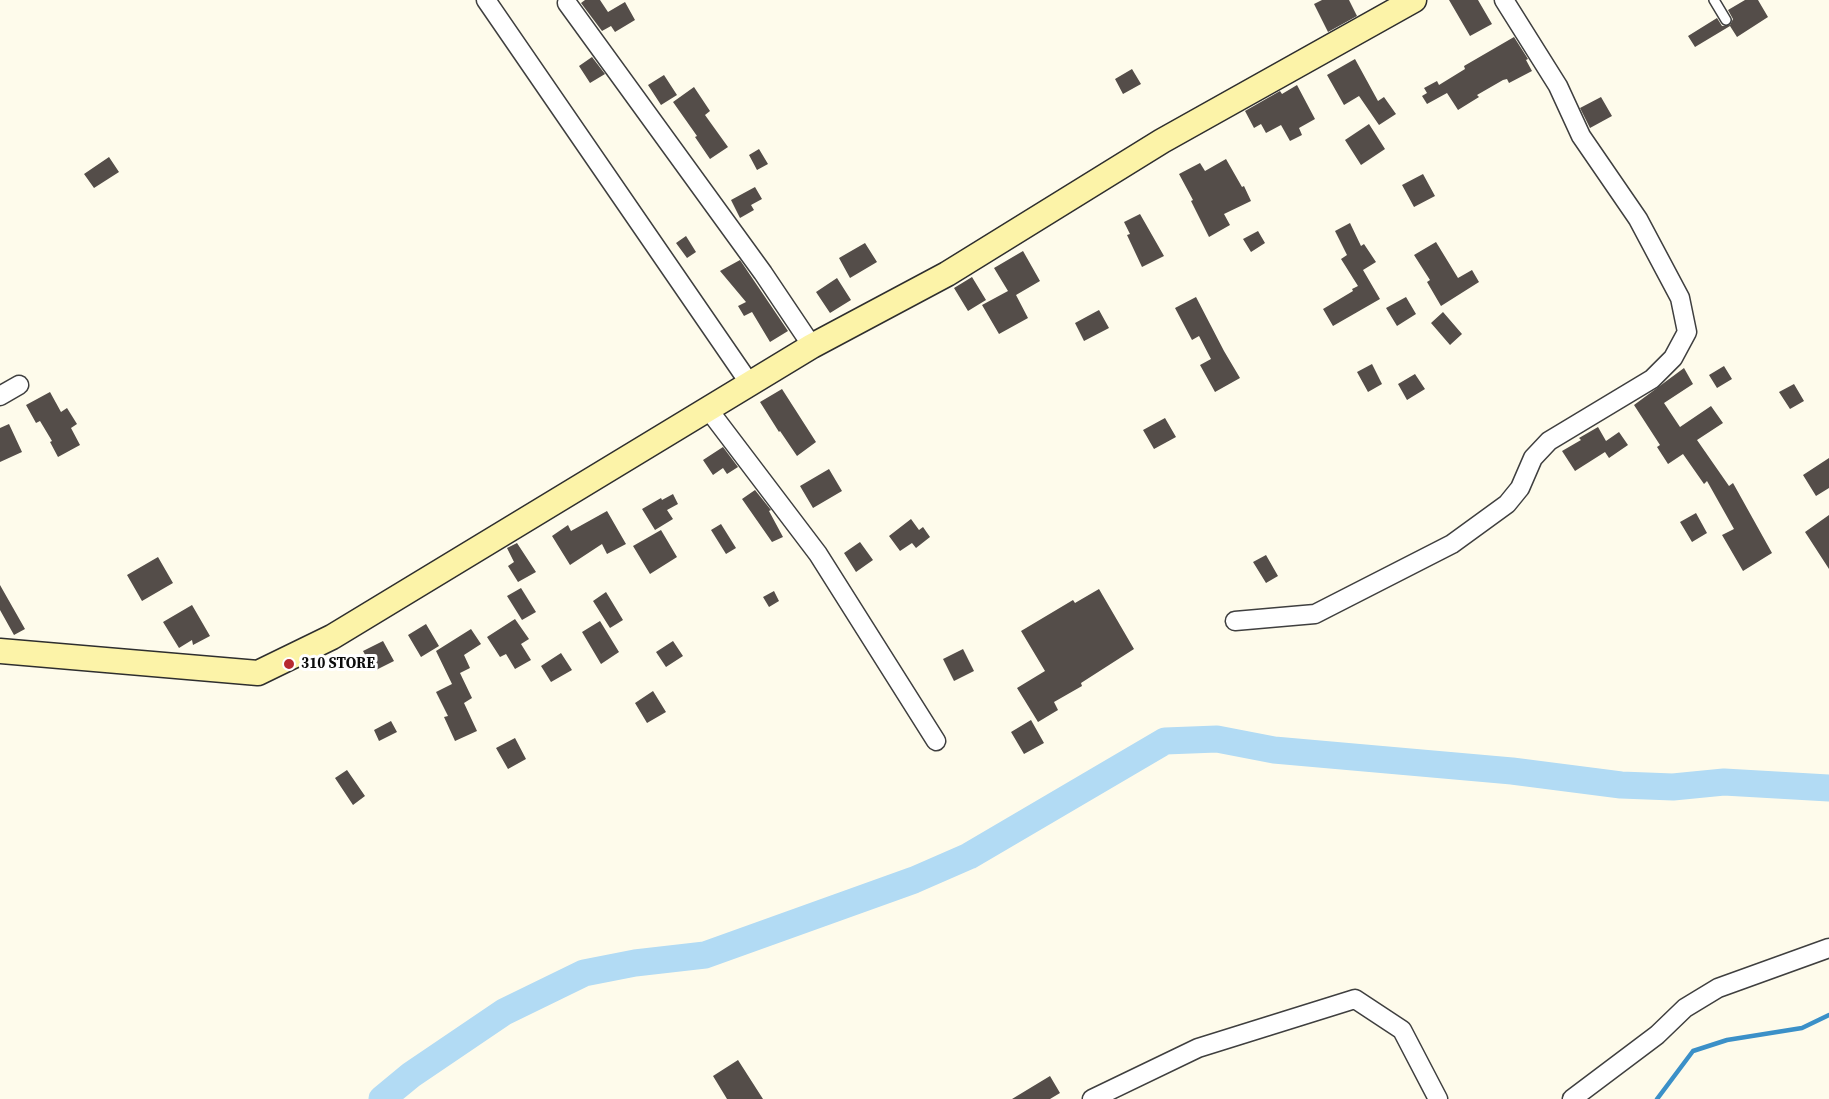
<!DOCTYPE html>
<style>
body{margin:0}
canvas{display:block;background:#fefbeb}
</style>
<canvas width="1829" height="1099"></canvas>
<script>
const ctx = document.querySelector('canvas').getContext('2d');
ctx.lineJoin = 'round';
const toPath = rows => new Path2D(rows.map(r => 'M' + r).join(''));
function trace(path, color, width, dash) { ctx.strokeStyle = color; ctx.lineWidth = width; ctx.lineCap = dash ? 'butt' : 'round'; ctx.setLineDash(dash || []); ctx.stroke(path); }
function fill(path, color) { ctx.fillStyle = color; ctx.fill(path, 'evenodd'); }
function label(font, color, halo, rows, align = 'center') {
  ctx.font = font + ' "Source Serif 4",serif'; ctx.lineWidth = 6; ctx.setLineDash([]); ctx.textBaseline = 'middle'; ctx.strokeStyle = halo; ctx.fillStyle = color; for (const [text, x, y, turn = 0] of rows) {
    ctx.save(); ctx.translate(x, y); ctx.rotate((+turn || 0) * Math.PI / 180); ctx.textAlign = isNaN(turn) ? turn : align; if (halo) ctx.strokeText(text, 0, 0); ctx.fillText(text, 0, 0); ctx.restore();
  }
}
trace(toPath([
 [1657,1099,1693,1051,1727,1040,1802,1028,1829,1015]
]), '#3b90c8', 4.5);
trace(toPath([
 [382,1099,411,1075,504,1012,584,973,635,963,705,955,914,880,969,856,1165,741,1217,739,1274,750,1512,771,1621,785,1673,787,1724,782,1829,788]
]), '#b2dbf4', 27);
fill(toPath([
 [585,0,600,0,608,12,625,2,635,20,615,32,611,26,602,31,581,3],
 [1322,0,1349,0,1357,16,1328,32,1314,4],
 [1449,0,1478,0,1492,24,1470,36],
 [1745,0,1758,0,1768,17,1737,37,1730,26,1695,47,1688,36,1717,18,1722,26,1730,25,1733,19,1728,10],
 [1514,37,1528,59,1526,60,1532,71,1509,83,1507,79,1503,80,1477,95,1479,97,1458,110,1447,93,1427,104,1422,96,1427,93,1424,88,1437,81,1439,85,1465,69,1464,66],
 [592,57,605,74,590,83,579,66],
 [1355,59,1378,101,1384,97,1396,114,1379,125,1359,96,1344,105,1327,75],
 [1132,69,1141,84,1123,94,1115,79],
 [664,75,677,95,661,105,648,85],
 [1297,85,1315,119,1299,128,1302,135,1290,141,1281,125,1266,133,1261,124,1254,128,1245,111,1280,91,1282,94],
 [694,87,710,111,705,115,728,147,710,159,695,137,697,136,673,102],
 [1601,97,1612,116,1590,128,1580,108],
 [1369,124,1385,149,1361,165,1345,140],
 [759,149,768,164,757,170,749,155],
 [109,157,119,172,94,188,84,174],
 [1226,159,1242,187,1244,186,1251,201,1224,214,1230,225,1209,237,1191,201,1193,200,1179,174,1200,163,1205,171],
 [1423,174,1435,196,1414,207,1402,185],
 [755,187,762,199,751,205,754,210,740,218,731,200],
 [1140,214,1164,256,1142,267,1127,235,1130,234,1124,222],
 [1350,223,1361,246,1364,244,1376,262,1363,270,1380,299,1333,326,1323,309,1353,291,1352,289,1358,286,1341,259,1347,255,1335,231],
 [1258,231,1265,243,1251,252,1243,239],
 [686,236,696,252,687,258,676,243],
 [1436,242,1458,278,1472,270,1479,282,1441,306,1427,282,1430,280,1414,255],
 [865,243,877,262,850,278,839,258],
 [1023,251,1040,281,1016,295,1028,318,999,334,982,305,1008,291,994,268],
 [740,260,788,331,770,342,752,312,744,316,738,306,746,302,720,271],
 [972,277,986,300,968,311,954,288],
 [837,278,851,300,830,313,816,292],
 [1196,297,1224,351,1240,378,1215,392,1200,365,1211,359,1199,336,1192,340,1175,308],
 [1406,297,1416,314,1397,326,1386,308],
 [1099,310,1109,328,1084,341,1075,323],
 [1443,312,1462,334,1450,345,1431,323],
 [1372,364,1382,384,1368,392,1357,372],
 [1724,366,1732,379,1717,388,1709,375],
 [1684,368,1693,384,1664,403,1680,427,1711,406,1723,423,1697,440,1729,486,1733,483,1772,553,1743,571,1722,535,1734,529,1707,481,1704,484,1683,454,1668,464,1657,447,1660,445,1634,405],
 [1415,374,1425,389,1407,400,1398,384],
 [1794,384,1804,401,1790,409,1779,392],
 [782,389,816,442,797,456,780,431,779,432,760,402],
 [50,392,61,412,67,408,77,424,71,428,80,445,58,457,50,442,52,441,40,421,36,423,26,405],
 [1165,418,1176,437,1154,449,1143,430],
 [9,424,22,452,0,462,0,428],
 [1598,427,1606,441,1619,432,1628,445,1609,458,1605,452,1575,471,1562,451,1581,440,1579,438],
 [723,447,738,467,727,474,723,468,713,475,703,460],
 [1829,458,1829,488,1816,496,1803,475],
 [829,469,842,491,813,508,800,486],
 [755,490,771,510,769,511,783,537,772,542,742,499],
 [673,494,678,504,667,510,673,519,655,530,642,509,661,498,662,500],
 [607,511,626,544,607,554,602,544,570,565,552,536,568,525,571,531],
 [1696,513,1707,533,1692,542,1680,522],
 [1829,515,1829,569,1805,532],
 [911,519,919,530,923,527,930,537,916,548,912,543,900,551,889,536],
 [721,524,736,548,726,554,711,530],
 [661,530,677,557,650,574,633,546],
 [860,542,873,560,856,572,844,553],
 [517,543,536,572,518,582,508,566,514,562,507,548],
 [1266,555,1278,576,1266,583,1253,562],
 [158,557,173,583,142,601,127,575],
 [0,585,25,629,14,635,0,610],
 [521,588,536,612,522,620,507,596],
 [1099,589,1134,649,1081,683,1082,686,1054,702,1058,710,1038,722,1017,688,1045,671,1021,631,1073,600,1075,603],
 [774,591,779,601,769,607,763,597],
 [606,592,623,620,610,628,593,601],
 [192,605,210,636,193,645,192,640,179,648,163,622],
 [515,619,529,639,521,644,531,660,515,669,506,654,500,657,487,637],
 [600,621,619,652,601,664,582,632],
 [426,624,439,646,421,657,408,635],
 [471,629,481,644,464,655,470,668,460,673,472,698,464,703,477,731,455,741,444,717,448,716,436,692,452,684,436,651],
 [383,641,394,661,374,671,363,651],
 [673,641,683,656,666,667,656,652],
 [963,649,974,671,954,681,943,659],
 [561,653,572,670,551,682,541,666],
 [653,691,666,712,647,723,635,703],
 [1031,720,1044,743,1024,754,1011,732],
 [391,721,397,732,379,741,374,730],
 [515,738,526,759,508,769,496,748],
 [347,770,365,796,353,805,335,778],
 [738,1060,763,1099,727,1099,713,1076],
 [1050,1076,1060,1093,1050,1099,1012,1099]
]), '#544d49');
const lane = toPath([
 [1714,0,1726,20]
]);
const street = toPath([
 [486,0,750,384],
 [567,3,763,273,812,346],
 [0,396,19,385],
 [708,409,818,554,936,741],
 [1235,621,1315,614,1452,544,1507,504,1520,488,1533,458,1549,441,1652,379,1673,358,1687,332,1680,298,1638,219,1581,136,1558,86,1504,0],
 [1092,1099,1198,1048,1355,999,1402,1030,1438,1099],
 [1572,1099,1657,1035,1685,1008,1718,988,1829,948]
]);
const secondary = toPath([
 [0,651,258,673,332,637,812,346,947,274,1162,141,1414,0]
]);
trace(lane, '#3f3f3f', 12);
trace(street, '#3f3f3f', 21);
trace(secondary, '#2e2e2e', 27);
trace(lane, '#fff', 9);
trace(street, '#fff', 18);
trace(secondary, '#fcf3a8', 24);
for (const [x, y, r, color] of [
 [289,664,6,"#b72930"]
]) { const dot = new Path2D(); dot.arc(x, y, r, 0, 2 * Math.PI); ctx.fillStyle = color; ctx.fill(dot); trace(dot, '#fff', 2); }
label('bold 15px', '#0c0c0c', '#fff', [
 ["310 STORE",301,664]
], 'left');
</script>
